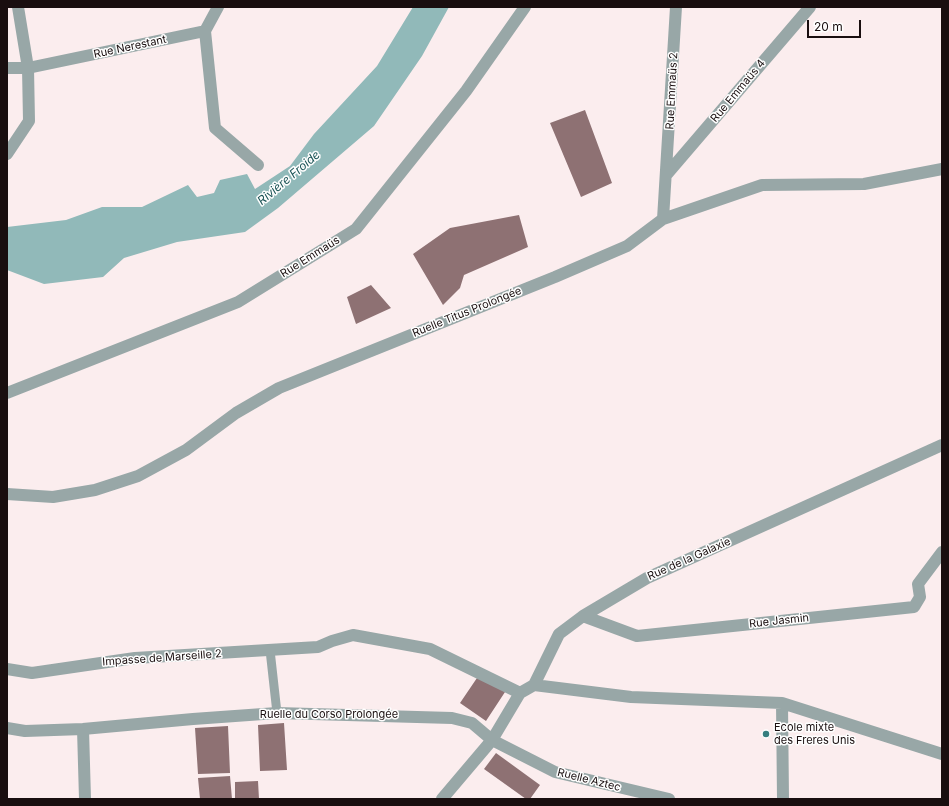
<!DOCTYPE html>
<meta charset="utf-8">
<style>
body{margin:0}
#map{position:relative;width:949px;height:806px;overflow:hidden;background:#fbedee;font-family:Inter,sans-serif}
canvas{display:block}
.frame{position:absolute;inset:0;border:8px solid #190e0f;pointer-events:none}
.scale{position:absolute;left:807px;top:20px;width:54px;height:18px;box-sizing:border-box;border:2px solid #190e0f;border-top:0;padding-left:5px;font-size:12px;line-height:14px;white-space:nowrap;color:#190e0f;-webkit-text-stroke:3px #fefefe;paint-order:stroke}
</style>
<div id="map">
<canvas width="949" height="806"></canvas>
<div class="frame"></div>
<div class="scale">20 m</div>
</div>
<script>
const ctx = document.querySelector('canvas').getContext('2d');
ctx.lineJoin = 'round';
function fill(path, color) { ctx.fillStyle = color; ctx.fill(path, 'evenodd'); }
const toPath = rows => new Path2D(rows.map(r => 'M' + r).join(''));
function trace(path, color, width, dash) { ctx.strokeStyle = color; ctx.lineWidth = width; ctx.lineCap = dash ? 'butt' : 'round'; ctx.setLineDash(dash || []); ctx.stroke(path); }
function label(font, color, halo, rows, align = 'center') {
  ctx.font = font + ' Inter,sans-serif'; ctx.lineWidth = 3; ctx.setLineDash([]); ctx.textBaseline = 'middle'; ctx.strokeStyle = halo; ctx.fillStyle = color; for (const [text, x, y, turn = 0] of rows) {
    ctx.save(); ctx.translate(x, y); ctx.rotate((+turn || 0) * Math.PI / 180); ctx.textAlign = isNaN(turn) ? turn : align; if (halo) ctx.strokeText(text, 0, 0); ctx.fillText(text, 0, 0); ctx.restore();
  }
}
fill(toPath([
 [413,7,449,7,422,56,374,126,278,208,245,232,177,242,124,258,103,277,44,284,7,270,7,227,66,220,102,207,142,207,188,185,197,197,214,193,220,180,247,174,255,189,290,166,314,134,377,66]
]), '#91b9b9');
fill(toPath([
 [585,110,612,183,581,197,550,123],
 [519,215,528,247,464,275,460,288,443,305,413,254,450,228],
 [371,285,391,308,356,324,347,297],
 [479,675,505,692,486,721,460,703],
 [284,723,287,770,260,771,258,725],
 [228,726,230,773,198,774,195,728],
 [496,753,540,785,530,799,526,799,484,769],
 [230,776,232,799,200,799,198,778],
 [258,781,259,799,235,799,235,782]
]), '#8e7173');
trace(toPath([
 [270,650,277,713]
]), '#98a7a7', 9);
trace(toPath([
 [205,31,215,128,258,165],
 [7,68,28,68,205,31,218,7],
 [7,154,29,121,28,68,18,7],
 [667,174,810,7],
 [663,219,676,7],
 [7,393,238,302,356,229,466,91,525,7],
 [7,494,53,497,95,490,138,476,186,450,236,413,279,388,555,277,627,246,663,219,762,185,864,184,942,169],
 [583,616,637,636,914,607,920,597,918,584,942,552],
 [7,669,32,673,135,658,318,647,332,641,353,635,430,649,520,693],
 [534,685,631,697,782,703,942,754],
 [782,703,783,799],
 [7,728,25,731,83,729,193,719,277,713,452,718,472,723,492,740,442,799],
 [83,729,85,799],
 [669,799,555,772,492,740,520,693,534,685,559,634,583,616,647,578,942,445]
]), '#98a7a7', 12);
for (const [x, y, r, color] of [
 [766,734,4,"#357e7f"]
]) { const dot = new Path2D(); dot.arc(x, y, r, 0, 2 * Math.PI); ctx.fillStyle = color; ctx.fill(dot); trace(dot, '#fefefe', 1.5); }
label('11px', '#190e0f', '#fefefe', [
 ["Rue Nerestant",130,47,-12],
 ["Rue Emmaüs 2",672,91,-87],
 ["Rue Emmaüs 4",738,91,-50],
 ["Rue Emmaüs",310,257,-32],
 ["Ruelle Titus Prolongée",467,312,-22],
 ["Rue de la Galaxie",689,559,-24],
 ["Rue Jasmin",779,621,-6],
 ["Impasse de Marseille 2",162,658,-4],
 ["Ruelle du Corso Prolongée",329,715],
 ["Ruelle Aztec",589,780,14]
]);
label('11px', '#190e0f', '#fefefe', [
 ["Ecole mixte",774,728],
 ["des Freres Unis",774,741]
], 'left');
label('italic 12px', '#1b5456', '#fefefe', [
 ["Rivière Froide",289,178,-40]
]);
</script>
